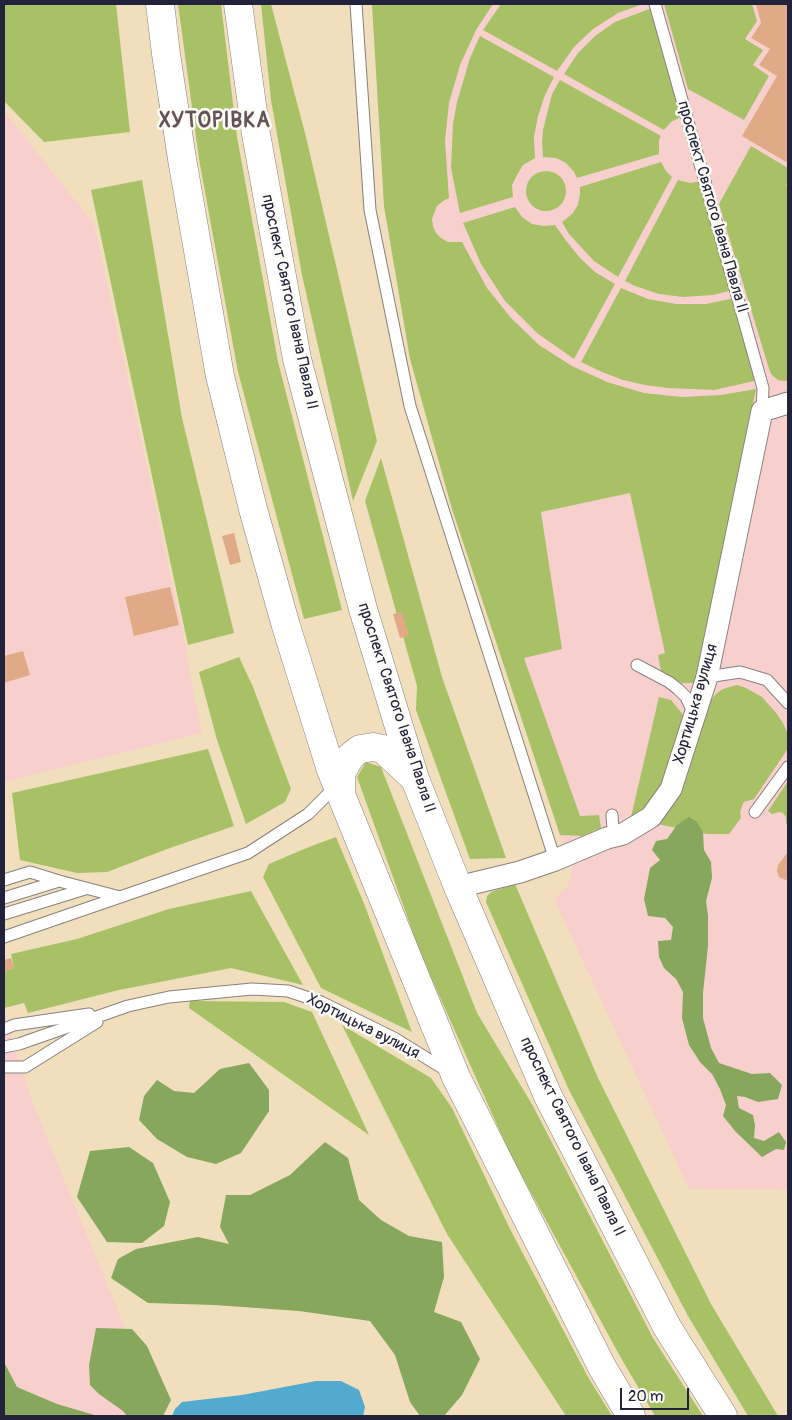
<!DOCTYPE html>
<meta charset="utf-8">
<style>
body{margin:0}
#map{position:relative;width:792px;height:1420px;overflow:hidden;background:#f0debd;font-family:Pangolin,sans-serif}
canvas{display:block}
.frame{position:absolute;inset:0;border:5px solid #22223b;pointer-events:none}
.scale{position:absolute;left:620px;top:1388px;width:69px;height:22px;box-sizing:border-box;border:2px solid #22223b;border-top:0;padding-left:6px;font-size:15px;line-height:18px;white-space:nowrap;color:#22223b;-webkit-text-stroke:4px #fdfcf7;paint-order:stroke}
</style>
<div id="map">
<canvas width="792" height="1420"></canvas>
<div class="frame"></div>
<div class="scale">20 m</div>
</div>
<script>
const ctx = document.querySelector('canvas').getContext('2d');
ctx.lineJoin = 'round';
function fillPath(path, color) {
  ctx.fillStyle = color;
  ctx.fill(path, 'evenodd');
}
function toPath(rows) {
  const path = new Path2D();
  for (const r of rows) {
    if (r.length === 3) {
      path.moveTo(r[0] + r[2], r[1]);
      path.arc(r[0], r[1], r[2], 0, 2 * Math.PI);
      continue;
    }
    path.moveTo(r[0], r[1]);
    for (let i = 2; i < r.length; i += 2) path.lineTo(r[i], r[i + 1]);
  }
  return path;
}
function trace(path, color, width, dash) {
  ctx.strokeStyle = color;
  ctx.lineWidth = width;
  ctx.lineCap = dash ? 'butt' : 'round';
  ctx.setLineDash(dash || []);
  ctx.stroke(path);
}
function label(font, color, halo, rows, align = 'center') {
  ctx.font = font + ' Pangolin,sans-serif';
  ctx.lineWidth = 5;
  ctx.setLineDash([]);
  ctx.textBaseline = 'middle';
  ctx.strokeStyle = halo;
  ctx.fillStyle = color;
  for (const [text, x, y, turn = 0] of rows) {
    ctx.save();
    ctx.translate(x, y);
    ctx.rotate((+turn || 0) * Math.PI / 180);
    ctx.textAlign = isNaN(turn) ? turn : align;
    if (halo) ctx.strokeText(text, 0, 0);
    ctx.fillText(text, 0, 0);
    ctx.restore();
  }
}
const built = toPath([
 [372,4,788,4,788,1190,689,1189,554,899,567,887,572,873,571,859,560,835,452,509,410,359,384,206],
 [4,111,94,224,187,652,190,676,202,733,4,782],
 [4,1012,30,1096,161,1416,4,1416]
]);
const green = toPath([
 [4,4,116,4,130,132,44,142,4,101],
 [178,4,221,4,237,137,278,362,342,610,304,619,238,372,199,159],
 [261,4,271,4,306,137,377,441,353,501,302,275,271,100],
 [372,4,493,4,476,30,460,65,449,103,445,141,449,198,443,201,437,206,432,219,433,226,436,233,441,238,448,242,462,242,487,288,511,318,539,345,572,366,607,382,644,393,682,397,721,395,756,389,698,683,682,683,661,671,658,655,665,653,630,493,541,512,562,649,524,658,580,816,599,815,601,828,582,836,560,835,452,509,410,359,384,206],
 [501,4,643,4,618,13,593,29,574,47,557,71,483,30],
 [664,4,752,4,757,21,745,39,763,50,753,65,769,76,744,120,688,89],
 [652,8,683,116,671,122,664,130,564,74,578,53,595,36,615,22],
 [480,36,554,77,545,95,538,116,534,137,535,158,523,165,517,175,512,185,513,197,460,213,451,168,453,124,457,102,470,58],
 [560,80,661,136,659,140,659,154,577,178,574,172,566,163,556,158,543,157,542,142,543,130,552,94],
 [751,146,788,168,788,182,786,185,788,187,788,381,784,381,778,380,773,376,770,372,719,204],
 [661,162,666,171,672,177,618,277,594,261,569,234,562,222,572,214,578,205,580,194,580,187],
 [546,191,20],
 [142,180,182,418,234,633,188,645,91,190],
 [678,180,690,183,702,181,733,290,713,295,683,297,659,294,635,286,625,281],
 [515,207,522,217,532,224,544,226,555,225,567,242,580,258,595,272,615,284,574,359,537,333,505,301,481,264,463,223],
 [621,288,648,299,676,304,706,304,735,298,759,380,714,390,668,388,645,385,623,380,602,372,581,362],
 [381,458,442,677,506,858,470,859,416,710,417,686,365,501],
 [239,657,253,687,291,789,285,802,246,824,217,740,199,672],
 [737,685,746,688,762,697,777,714,783,723,787,732,787,750,754,799,744,802,742,806,740,812,741,818,729,834,707,834,657,824,675,803,711,700,717,693,723,689],
 [659,697,671,700,684,716,657,798,630,821],
 [208,749,234,826,170,848,107,872,77,873,20,860,12,793],
 [366,762,381,767,477,1013,533,1106,653,1338,703,1416,655,1416,621,1358,511,1156,421,955,357,777],
 [788,781,788,826,786,823,786,817,783,813,779,812,772,814,768,811],
 [336,837,365,906,412,1032,321,988,263,877,269,864,309,847],
 [515,884,598,1078,711,1304,778,1416,748,1416,688,1316,569,1090,486,902,487,896,491,892],
 [251,891,303,985,231,968,119,990,28,1013,24,1003,4,1008,4,971,14,968,11,954,77,939,169,909],
 [190,1001,284,1002,312,1012,369,1135,189,1008],
 [342,1025,431,1078,452,1108,510,1229,588,1377,612,1416,566,1416,447,1234]
]);
const forest = toPath([
 [689,817,697,822,703,832,704,850,711,862,712,878,706,901,708,916,708,946,703,993,703,1018,711,1048,719,1063,752,1074,770,1073,782,1085,778,1099,758,1102,745,1097,737,1096,739,1108,753,1115,755,1125,754,1138,764,1141,779,1132,786,1142,784,1150,776,1149,762,1157,735,1131,723,1116,726,1105,720,1089,712,1074,700,1062,689,1045,682,1018,683,992,676,979,664,968,659,957,658,941,671,940,673,927,665,918,648,916,644,899,650,868,660,860,652,850,656,841,667,839,677,825],
 [249,1063,269,1090,269,1111,241,1153,216,1164,187,1157,157,1139,139,1120,144,1096,157,1080,174,1091,194,1093,220,1069],
 [325,1142,348,1158,359,1200,381,1220,409,1236,442,1242,444,1277,434,1312,461,1322,480,1359,462,1395,444,1416,420,1416,410,1402,395,1355,370,1321,299,1311,215,1305,148,1303,111,1278,118,1259,136,1249,198,1237,229,1244,220,1227,226,1195,250,1195,290,1175],
 [129,1147,153,1163,170,1202,164,1226,142,1243,107,1242,77,1197,90,1151],
 [96,1328,132,1329,147,1346,171,1400,163,1416,127,1416,123,1411,99,1394,90,1385,89,1365],
 [4,1364,5,1364,17,1387,57,1404,98,1416,4,1416]
]);
const water = toPath([
 [316,1381,341,1381,359,1390,365,1407,363,1416,172,1416,175,1409,182,1402,242,1395]
]);
const building = toPath([
 [756,4,788,4,788,163,742,136,777,76,759,65,770,49,751,38,761,23],
 [234,533,241,562,230,565,222,536],
 [170,587,179,625,134,636,125,597],
 [402,612,409,636,400,638,393,614],
 [23,651,30,675,4,683,4,656],
 [788,852,788,881,779,877,777,871,778,865],
 [11,958,14,968,4,971,4,960]
]);
const lane = toPath([
 [356,4,370,210,410,406,555,860],
 [655,4,763,388,762,411],
 [637,665,669,682,678,689,686,697,694,714],
 [707,677,740,672,767,680,788,703],
 [755,812,788,767],
 [607,838,613,829,612,815],
 [4,880,30,872,59,881],
 [4,898,59,881,120,897],
 [4,914,85,889],
 [4,937,248,853,308,814,337,785],
 [4,1029,14,1025,89,1014],
 [4,1047,19,1044,128,1006,169,997,252,989,288,991,321,1002,394,1038,449,1072],
 [4,1067,25,1067,97,1022]
]);
const street = toPath([
 [458,887,520,872,555,860,607,838,623,834,651,817,671,789,707,677,762,411,788,403]
]);
const secondary = toPath([
 [160,4,166,54,182,159,220,376,253,509,286,626,331,770,456,1077,602,1367,631,1416],
 [238,4,256,134,297,359,363,609,415,779,458,887,548,1096,667,1327,723,1416],
 [341,793,341,773,351,756,360,749,373,747,383,749,414,778]
]);
const streetNames = [
 ["проспект Святого Івана Павла II",712,207,74],
 ["проспект Святого Івана Павла II",289,302,78],
 ["Хортицька вулиця",696,704,-74],
 ["проспект Святого Івана Павла II",396,708,72],
 ["Хортицька вулиця",363,1027,27],
 ["проспект Святого Івана Павла II",572,1137,64]
];
const districtNames = [
 ["ХУТОРІВКА",215,122]
];
fillPath(built, '#f7d0ce');
fillPath(green, '#a8c167');
fillPath(forest, '#86a75c');
fillPath(water, '#52abcf');
fillPath(building, '#e0aa87');
trace(lane, '#89807c', 13);
trace(street, '#89807c', 23);
trace(secondary, '#89807c', 29);
trace(lane, '#fff', 11);
trace(street, '#fff', 21);
trace(secondary, '#fff', 28);
label('16px', '#22223b', '#fdfcf7', streetNames);
ctx.letterSpacing = '1px';
label('bold 21px', '#645256', '#fdfcf7', districtNames);
ctx.letterSpacing = '0px';
</script>
